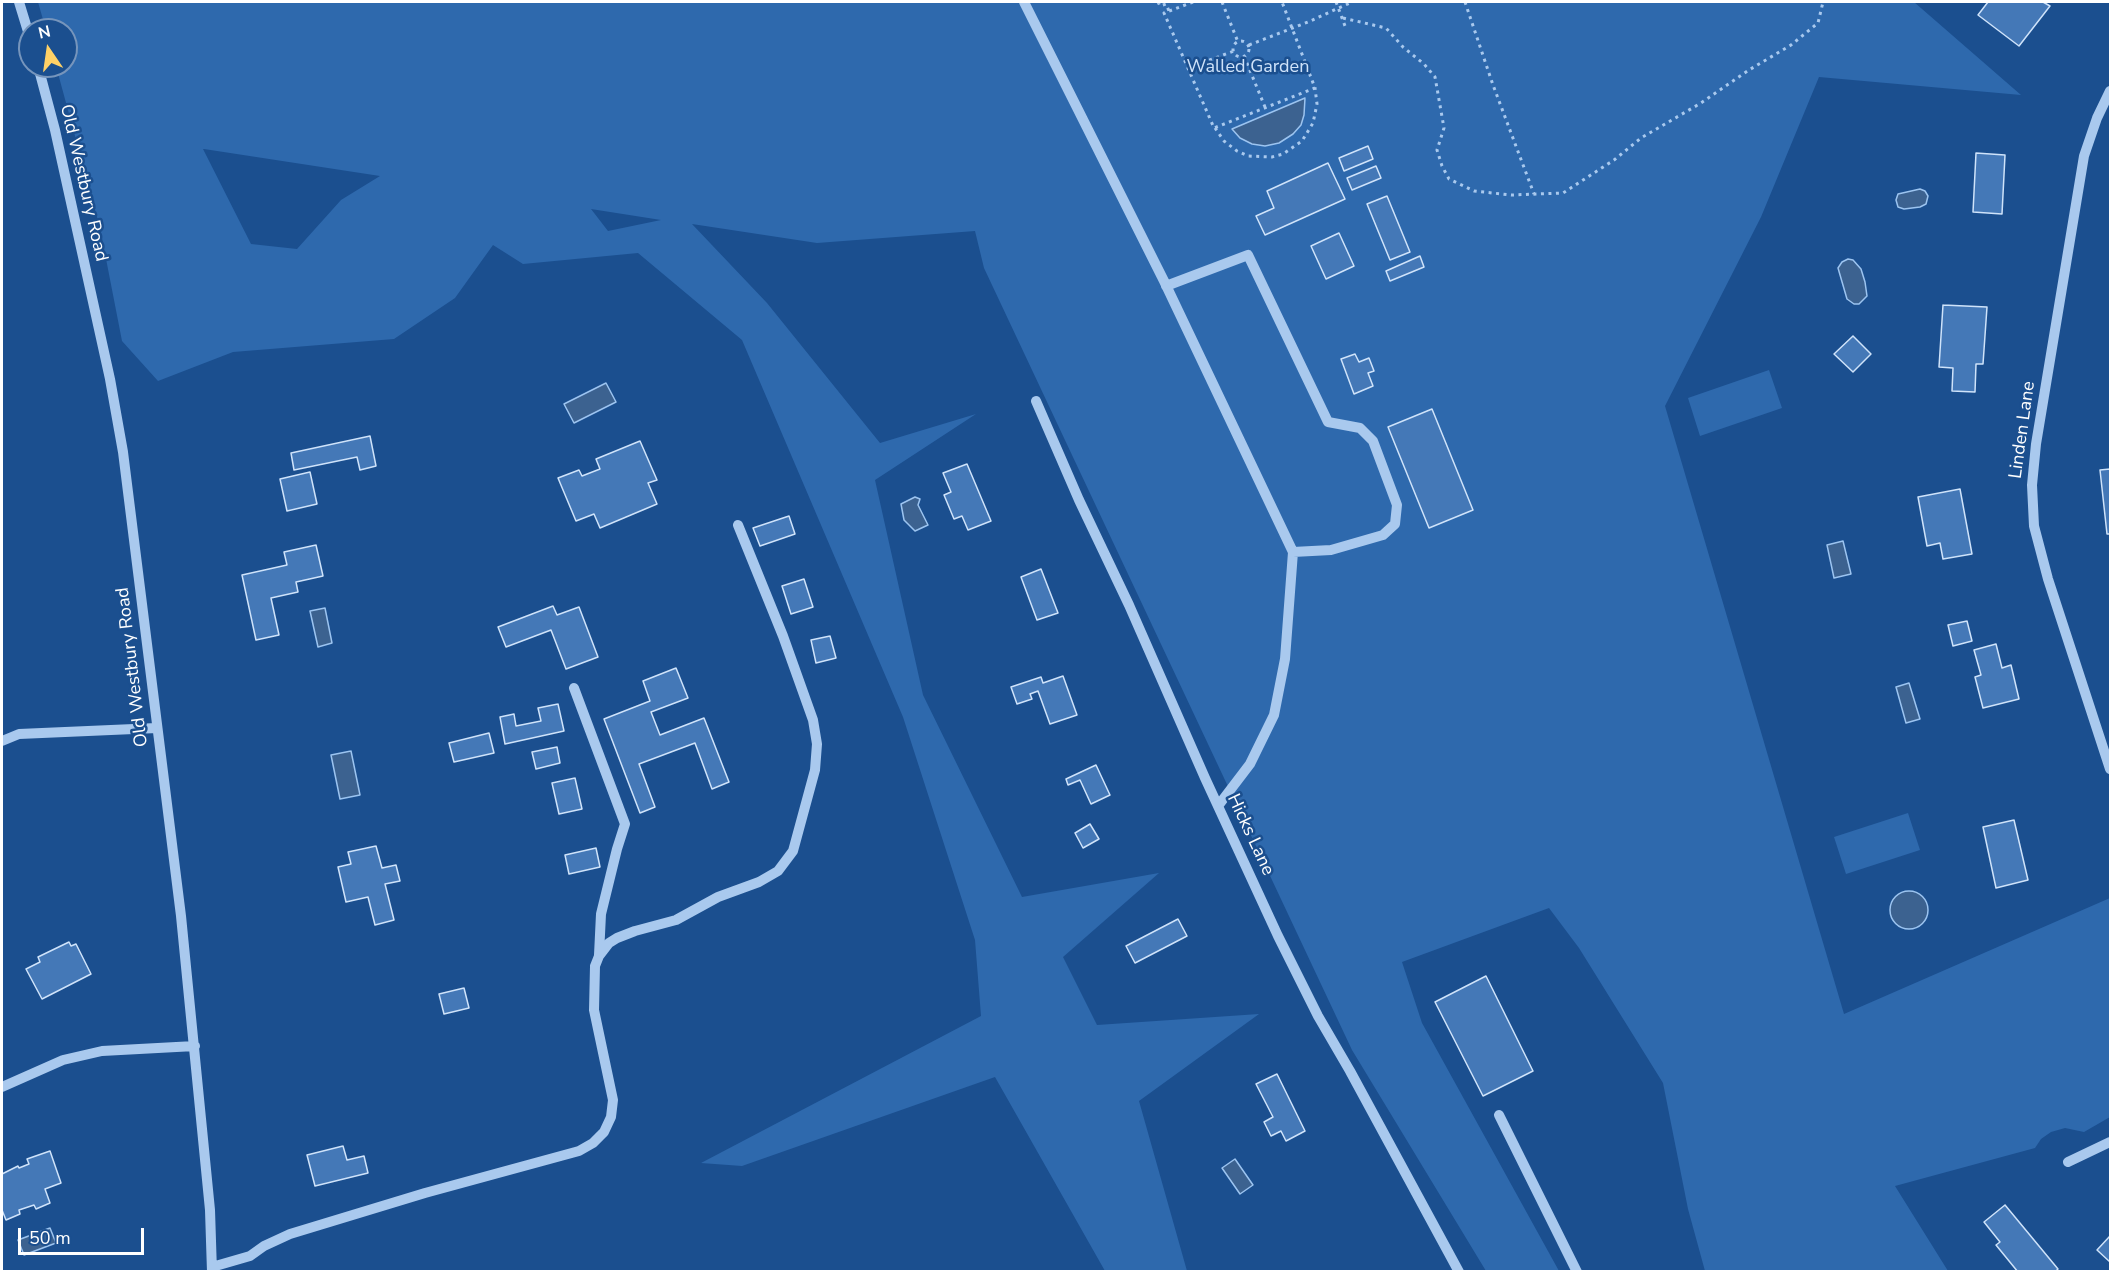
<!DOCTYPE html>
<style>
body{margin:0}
#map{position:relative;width:2112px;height:1273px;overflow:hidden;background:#1b4f8f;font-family:"Nunito Sans",sans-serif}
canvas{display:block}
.frame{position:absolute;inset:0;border:3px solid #fff;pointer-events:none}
.north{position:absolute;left:18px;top:18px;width:60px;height:60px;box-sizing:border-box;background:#1b4f8f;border:2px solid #7695bc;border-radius:50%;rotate:347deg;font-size:16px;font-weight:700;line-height:24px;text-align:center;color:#fff}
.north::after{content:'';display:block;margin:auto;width:21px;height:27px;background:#ffd166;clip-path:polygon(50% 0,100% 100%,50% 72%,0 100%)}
.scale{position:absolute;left:18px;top:1228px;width:126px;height:27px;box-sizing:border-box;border:3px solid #fff;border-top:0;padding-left:8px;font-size:18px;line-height:21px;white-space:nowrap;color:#fff;-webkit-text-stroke:4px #1b4f8f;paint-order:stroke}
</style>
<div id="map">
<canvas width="2112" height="1273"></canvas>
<div class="frame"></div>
<div class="north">N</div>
<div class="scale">50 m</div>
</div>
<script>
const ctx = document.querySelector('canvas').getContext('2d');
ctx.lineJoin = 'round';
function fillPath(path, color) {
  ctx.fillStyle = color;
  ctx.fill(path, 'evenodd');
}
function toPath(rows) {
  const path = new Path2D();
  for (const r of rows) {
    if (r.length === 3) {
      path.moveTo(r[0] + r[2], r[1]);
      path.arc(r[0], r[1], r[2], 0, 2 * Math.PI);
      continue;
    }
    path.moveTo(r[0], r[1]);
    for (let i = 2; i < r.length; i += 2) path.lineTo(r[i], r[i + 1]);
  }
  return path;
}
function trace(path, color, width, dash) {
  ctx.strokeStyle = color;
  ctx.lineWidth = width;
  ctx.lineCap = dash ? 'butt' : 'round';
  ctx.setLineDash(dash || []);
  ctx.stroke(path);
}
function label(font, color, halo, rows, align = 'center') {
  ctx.font = font + ' "Nunito Sans",sans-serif';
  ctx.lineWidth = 5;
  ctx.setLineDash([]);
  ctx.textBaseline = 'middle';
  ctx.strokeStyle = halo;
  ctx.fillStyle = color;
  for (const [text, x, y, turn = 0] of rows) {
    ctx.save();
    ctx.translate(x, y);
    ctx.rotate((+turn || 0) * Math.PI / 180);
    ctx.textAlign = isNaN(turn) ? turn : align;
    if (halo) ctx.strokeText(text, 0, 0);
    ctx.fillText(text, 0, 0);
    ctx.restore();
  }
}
const green = toPath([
 [38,2,1914,2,2021,95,1819,77,1761,217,1665,406,1844,1014,2110,898,2110,1117,2084,1132,2065,1128,2051,1132,2041,1139,2035,1148,1895,1186,1948,1271,1705,1271,1688,1209,1663,1083,1579,948,1549,908,1402,962,1422,1023,1559,1271,1486,1271,1352,1050,984,268,975,231,817,243,692,224,767,303,880,443,976,414,875,480,923,695,1022,897,1159,873,1063,957,1097,1025,1259,1014,1139,1101,1187,1271,1105,1271,995,1077,742,1166,701,1163,981,1016,975,940,903,717,742,340,638,253,523,264,493,245,455,298,394,339,233,352,158,381,122,341,100,228,56,66,66,66,66,30,46,30],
 [203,149,204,149,380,176,341,200,297,249,251,244],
 [591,209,661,220,608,231],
 [1769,370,1782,408,1700,436,1688,398],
 [1908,813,1920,850,1846,874,1834,837]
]);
const water = toPath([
 [1305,98,1304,115,1301,125,1293,134,1279,143,1265,146,1252,144,1240,138,1232,129,1305,98],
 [1920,189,1925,191,1928,196,1926,204,1920,207,1904,209,1898,207,1896,200,1898,194,1920,189],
 [1848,259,1853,260,1861,269,1865,282,1867,296,1859,304,1854,304,1847,299,1838,268,1842,262,1848,259],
 [606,383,616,402,574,423,564,404,606,383],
 [915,497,920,499,918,505,928,525,915,531,904,520,901,504,915,497],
 [1843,541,1851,574,1834,578,1827,545,1843,541],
 [325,608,332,643,318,647,310,611,325,608],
 [1909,683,1920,719,1906,723,1896,687,1909,683],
 [351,751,360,795,340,799,331,755,351,751],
 [1909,910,19],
 [1235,1159,1253,1185,1240,1194,1222,1168,1235,1159],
 [50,1228,56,1243,24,1255,18,1240,50,1228]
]);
const building = toPath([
 [1988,2,2043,2,2050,6,2019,46,1978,15,1988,2],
 [1368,146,1373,159,1344,171,1339,158,1368,146],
 [1976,153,2005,155,2002,214,1973,212,1976,153],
 [1328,163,1345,199,1265,235,1256,216,1274,208,1267,191,1328,163],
 [1376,166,1381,178,1352,190,1347,178,1376,166],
 [1387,196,1410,252,1390,260,1367,204,1387,196],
 [1339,233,1354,266,1326,279,1311,246,1339,233],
 [1420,256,1424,267,1390,281,1386,271,1420,256],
 [1943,305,1987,307,1983,364,1976,364,1975,392,1952,391,1953,368,1939,367,1943,305],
 [1853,336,1871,354,1853,372,1834,354,1853,336],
 [1355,354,1359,362,1369,358,1374,371,1368,373,1373,386,1354,394,1341,359,1355,354],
 [1432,409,1473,510,1429,528,1388,427,1432,409],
 [370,436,376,466,360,470,357,457,294,470,291,453,370,436],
 [640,441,657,480,648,483,657,504,600,528,594,514,576,521,558,478,579,470,582,476,600,469,596,459,640,441],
 [967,464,991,521,968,530,962,516,954,519,944,495,951,492,943,473,967,464],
 [2110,469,2110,534,2107,534,2100,470,2110,469],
 [310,472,317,504,287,511,280,479,310,472],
 [1960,489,1972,554,1943,559,1940,543,1927,546,1918,497,1960,489],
 [789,516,795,534,760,546,753,528,789,516],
 [316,545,323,576,296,582,298,592,271,598,279,635,256,640,242,575,287,565,284,552,316,545],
 [1041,569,1058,613,1037,620,1021,577,1041,569],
 [804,579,813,607,791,614,782,586,804,579],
 [553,606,557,615,579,607,598,657,566,669,551,630,506,647,498,627,553,606],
 [1967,621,1972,641,1953,646,1948,625,1967,621],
 [830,636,836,658,816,663,811,640,830,636],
 [1996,644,2002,668,2011,665,2019,699,1983,708,1975,677,1981,675,1974,650,1996,644],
 [676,668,688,698,651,712,660,735,704,718,729,782,712,789,695,743,639,764,655,807,640,813,604,719,650,701,643,681,676,668],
 [1063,676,1077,715,1050,724,1038,691,1030,694,1032,699,1017,704,1011,687,1041,677,1043,683,1063,676],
 [558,704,564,731,505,744,500,717,514,714,516,726,541,721,538,708,558,704],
 [489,733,494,753,454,762,449,743,489,733],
 [557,747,560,763,536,769,532,752,557,747],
 [1096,765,1110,795,1091,804,1080,780,1068,785,1066,779,1096,765],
 [575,778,582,809,559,814,552,783,575,778],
 [2014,820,2028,880,1996,888,1983,827,2014,820],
 [1090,824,1099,839,1083,848,1075,833,1090,824],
 [376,846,382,868,396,865,400,881,385,884,394,920,375,925,368,897,346,902,338,867,351,864,348,852,376,846],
 [596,848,600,867,569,874,565,855,596,848],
 [1178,919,1187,936,1135,963,1126,946,1178,919],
 [69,942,71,946,76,944,91,974,42,999,26,969,40,962,38,957,69,942],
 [1486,976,1533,1071,1483,1096,1435,1002,1486,976],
 [464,988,469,1008,444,1014,439,994,464,988],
 [1277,1074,1305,1131,1286,1141,1281,1131,1271,1136,1264,1122,1273,1117,1256,1084,1277,1074],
 [343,1146,347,1160,364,1156,368,1173,315,1186,307,1155,343,1146],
 [50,1151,61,1183,45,1189,50,1203,36,1209,34,1205,19,1210,20,1214,6,1220,2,1210,2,1174,18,1166,19,1168,29,1164,27,1159,50,1151],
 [2005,1205,2058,1269,2055,1272,2018,1272,1996,1245,2000,1242,1984,1222,2005,1205],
 [2110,1236,2110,1262,2097,1250,2110,1236]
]);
const path = toPath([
 [1158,2,1160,6,1166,4,1169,11],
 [1193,2,1164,13,1214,128,1315,88,1282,2],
 [1222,2,1238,42],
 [1336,2,1345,26],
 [1465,2,1493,85,1534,194],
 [1343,18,1386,28,1403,47,1424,64,1435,77,1444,128,1437,150,1442,166,1449,179,1474,191,1511,195,1563,193,1614,160,1641,138,1701,103,1749,70,1791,45,1818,23,1823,2],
 [1241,49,8],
 [1249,45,1308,22,1352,2],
 [1244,56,1265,107],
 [1188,68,1234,51],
 [1215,128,1224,141,1237,151,1248,156,1272,157,1283,154,1302,141,1313,123,1317,104,1315,88]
]);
const minor = toPath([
 [19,2,30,38],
 [1024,2,1164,281,1293,552,1285,659,1274,715,1250,764,1218,806],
 [38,66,55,130,110,379,123,452,181,916,210,1210,212,1272],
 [2110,91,2097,118,2084,156,2036,444,2032,485,2034,526,2048,579,2110,769],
 [1166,286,1248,255,1328,422,1360,428,1373,441,1397,505,1395,524,1383,535,1331,550,1293,552],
 [1036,401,1079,500,1129,605,1205,778,1278,936,1318,1016,1350,1071,1459,1272],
 [574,688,625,824,617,849,601,914,599,955],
 [2,741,19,734,157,728],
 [2,1087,63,1060,102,1051,195,1046],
 [1499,1115,1577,1272],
 [2068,1162,2110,1142],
 [212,1267,250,1256,264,1246,290,1234,425,1193,579,1151,593,1143,604,1132,611,1117,613,1100,594,1010,595,966,599,956,609,943,617,938,635,931,676,920,718,897,759,882,778,871,793,851,815,770,817,744,813,720,783,636,738,525]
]);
const parkNames = [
 ["Walled Garden",1248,68]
];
const streetNames = [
 ["Old Westbury Road",83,183,77],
 ["Linden Lane",2023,430,-82],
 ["Old Westbury Road",133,667,-97],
 ["Hicks Lane",1250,835,65]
];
fillPath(green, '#2e69ad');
fillPath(water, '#3c6290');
trace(water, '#9cc4f0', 1.5);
fillPath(building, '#4478b7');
trace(building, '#cfe3fa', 1.5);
trace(path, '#a9c9ee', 3, [3, 4.5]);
trace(minor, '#a9c9ee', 10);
label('18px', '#cfe3fa', '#1b4f8f', parkNames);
label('18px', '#fff', '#1b4f8f', streetNames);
</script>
